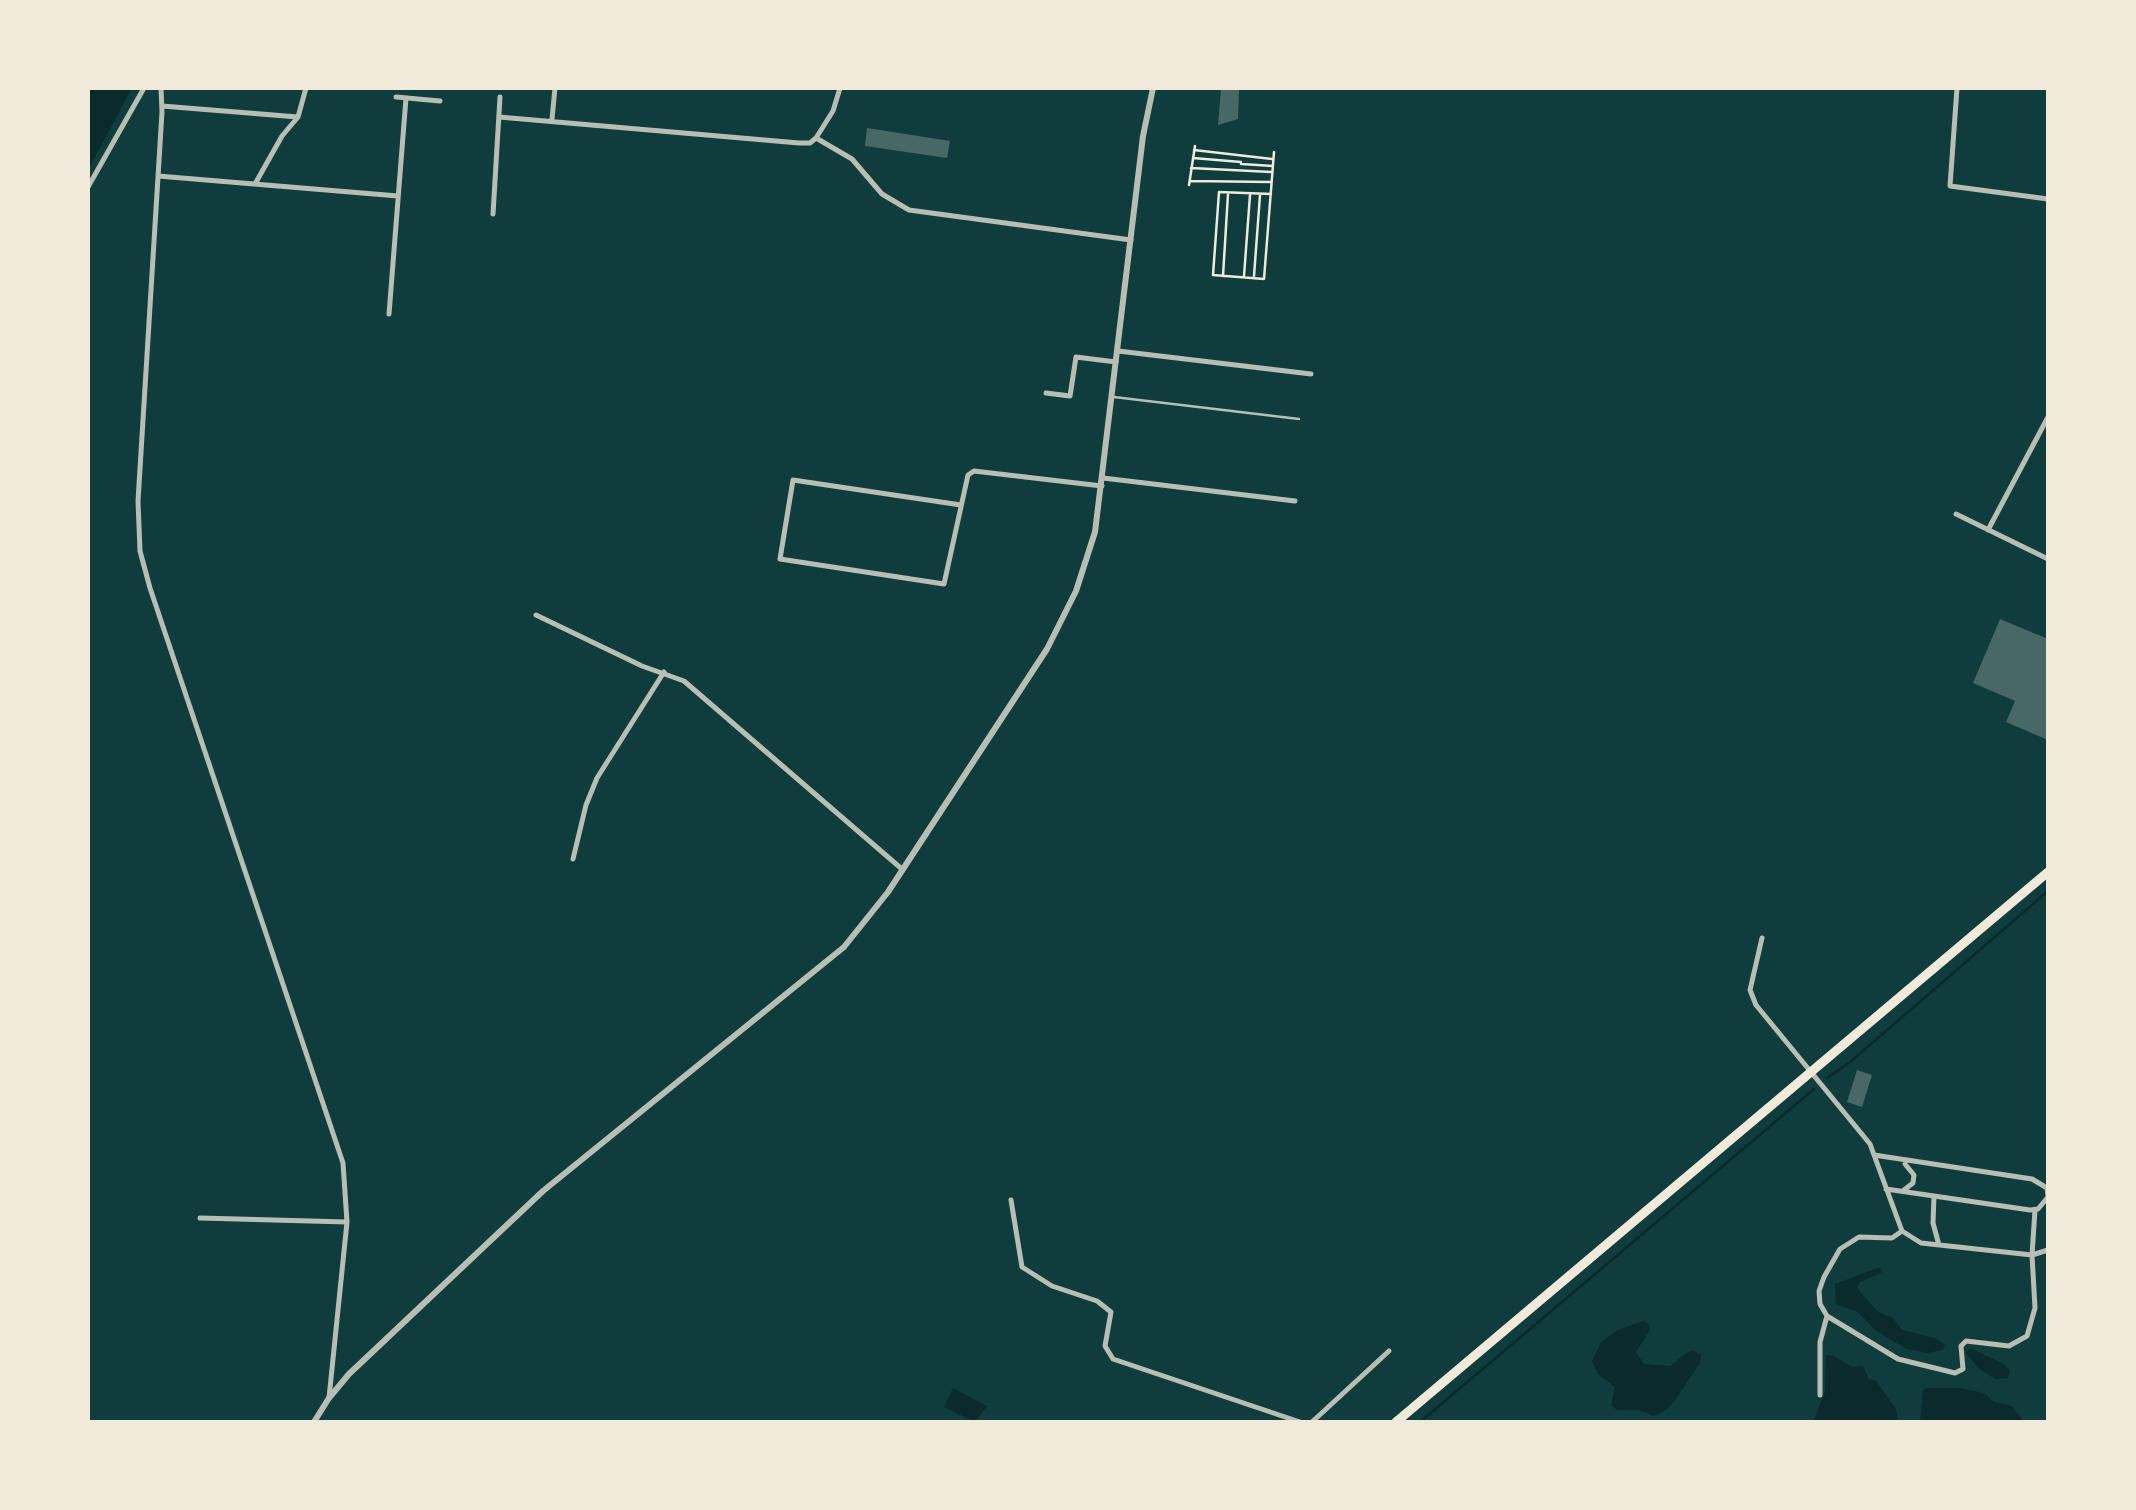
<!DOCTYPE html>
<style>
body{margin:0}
#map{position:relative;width:2136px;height:1510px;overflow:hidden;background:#0f3d3e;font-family:"Archivo Narrow",sans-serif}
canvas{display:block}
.frame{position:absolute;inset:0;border:90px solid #f1e9da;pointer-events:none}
</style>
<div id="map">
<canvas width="2136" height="1510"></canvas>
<div class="frame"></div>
</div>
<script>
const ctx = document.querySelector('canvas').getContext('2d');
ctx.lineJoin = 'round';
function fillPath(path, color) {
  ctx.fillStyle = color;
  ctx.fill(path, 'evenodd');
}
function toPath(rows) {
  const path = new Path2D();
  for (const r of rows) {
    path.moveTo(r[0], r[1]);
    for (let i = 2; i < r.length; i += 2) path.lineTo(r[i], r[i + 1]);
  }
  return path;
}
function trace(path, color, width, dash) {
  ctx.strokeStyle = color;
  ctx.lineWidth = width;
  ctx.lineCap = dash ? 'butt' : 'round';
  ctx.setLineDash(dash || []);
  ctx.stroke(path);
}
const water = toPath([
 [91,88,132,88,88,170,88,93],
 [1880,1267,1881,1273,1860,1282,1857,1287,1862,1294,1878,1312,1893,1318,1902,1330,1935,1338,1945,1345,1943,1350,1927,1353,1907,1349,1876,1331,1858,1312,1836,1304,1835,1284],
 [1643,1321,1648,1323,1650,1330,1636,1352,1644,1364,1670,1366,1688,1352,1693,1350,1701,1355,1700,1363,1673,1403,1666,1410,1653,1416,1639,1410,1617,1410,1611,1405,1615,1387,1598,1374,1592,1361,1601,1342,1618,1330],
 [1970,1348,2004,1364,2010,1371,2008,1378,1995,1379,1978,1368,1966,1353],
 [1826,1355,1834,1356,1852,1367,1863,1366,1869,1379,1876,1381,1896,1409,1898,1422,1813,1422,1825,1392],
 [953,1388,987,1406,975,1422,944,1407],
 [1926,1388,1960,1388,1984,1393,1994,1402,2012,1406,2024,1422,1920,1422,1923,1390]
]);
const stream = toPath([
 [1827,1078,1849,1063,2048,891],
 [1420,1422,1814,1089]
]);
const building = toPath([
 [1233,88,1239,90,1238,119,1218,125,1221,90],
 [867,128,950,141,947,158,865,146],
 [2000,619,2048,639,2048,740,2006,722,2015,701,1973,683],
 [1857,1070,1872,1075,1862,1107,1847,1102]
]);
const path = toPath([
 [1194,150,1272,159],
 [1193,158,1241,162],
 [1241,164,1273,166],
 [1191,168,1271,172],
 [1190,181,1271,182],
 [1189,185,1195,146],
 [1271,194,1219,192,1213,275,1264,279,1274,152],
 [1223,276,1228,194],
 [1244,276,1250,195],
 [1254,276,1260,195]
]);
const service = toPath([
 [1114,397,1299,419]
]);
const minor = toPath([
 [161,88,162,112,138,501,140,551,150,588,343,1163,347,1222,329,1398],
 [1957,88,1950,186,2048,199],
 [396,97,440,101],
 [162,106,298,117],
 [499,117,799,143,810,143,816,138],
 [552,119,555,88],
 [816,138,852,159,882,194,909,210,1131,240],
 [816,138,833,111,840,88],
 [158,176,398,196],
 [255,184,282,136,298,117,306,88],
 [88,187,144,88],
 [493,214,500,97],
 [389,314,406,98],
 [1118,351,1311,374],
 [1046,393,1070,396,1076,357,1116,362],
 [1103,478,1295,501],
 [961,505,793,480,780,559,944,584,968,475,974,471,1102,486],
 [1956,514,2048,559],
 [1988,530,2048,417],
 [536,615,642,666,684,681,903,870],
 [573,859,586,805,597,778,664,672],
 [1762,938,1750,990,1756,1005,1870,1144,1902,1231,1921,1243,2032,1255,2048,1250],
 [1874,1155,2032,1179,2047,1188,2048,1197,2038,1209,2030,1210,1886,1189],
 [1904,1190,1913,1183,1914,1175,1905,1164],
 [1934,1196,1933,1223,1939,1245],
 [1011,1200,1022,1267,1052,1286,1097,1301,1111,1312,1105,1346,1113,1359,1300,1422],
 [200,1218,347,1222],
 [1902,1231,1892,1238,1859,1237,1840,1249,1824,1277,1819,1291,1820,1304,1827,1316,1898,1359,1955,1373,1963,1369,1961,1346,1966,1341,2009,1346,2027,1336,2035,1308,2032,1255,2035,1210],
 [1820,1395,1820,1342,1827,1316],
 [1312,1422,1389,1351]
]);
const tertiary = toPath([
 [314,1422,329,1398,349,1374,543,1191,844,947,888,892,1047,649,1076,591,1095,532,1143,136,1153,88]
]);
const primary = toPath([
 [1396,1422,2048,872]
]);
fillPath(water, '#0a2a2b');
trace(stream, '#0a2a2b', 2.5);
fillPath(building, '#486865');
trace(path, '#f1e9da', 2.5);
trace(service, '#b8beb3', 2.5);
trace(minor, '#b8beb3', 5);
trace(tertiary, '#b8beb3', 6);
trace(primary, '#f1e9da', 9);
</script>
